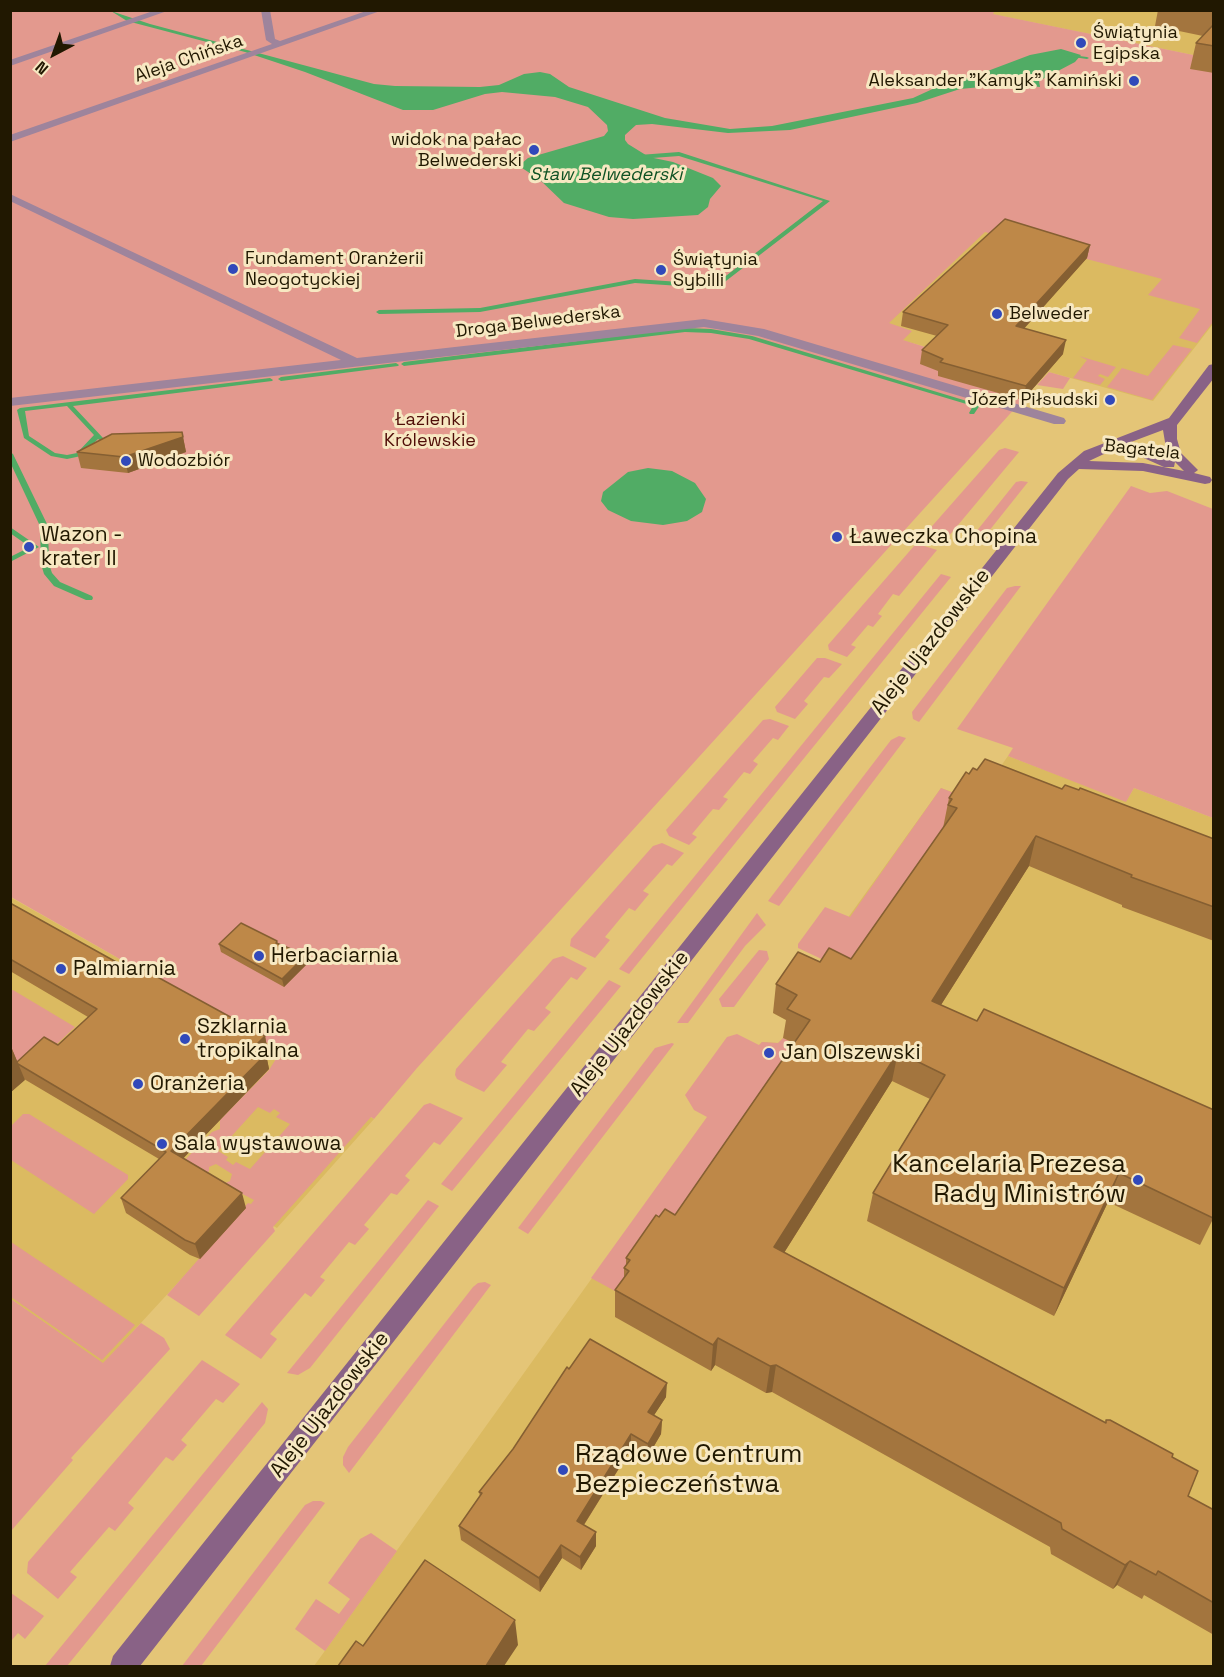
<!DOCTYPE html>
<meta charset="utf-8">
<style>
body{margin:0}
#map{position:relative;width:1224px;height:1677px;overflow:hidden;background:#e4c577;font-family:"Space Grotesk",sans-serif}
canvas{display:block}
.frame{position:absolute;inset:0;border:12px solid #211801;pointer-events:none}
.north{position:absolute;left:24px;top:24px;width:60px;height:60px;-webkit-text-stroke:4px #f7e8c2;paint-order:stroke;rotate:221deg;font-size:16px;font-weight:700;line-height:24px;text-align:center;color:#211801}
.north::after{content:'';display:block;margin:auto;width:21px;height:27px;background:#211801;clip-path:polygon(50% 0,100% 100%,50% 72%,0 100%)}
</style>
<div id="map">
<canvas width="1224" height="1677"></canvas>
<div class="frame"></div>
<div class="north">N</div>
</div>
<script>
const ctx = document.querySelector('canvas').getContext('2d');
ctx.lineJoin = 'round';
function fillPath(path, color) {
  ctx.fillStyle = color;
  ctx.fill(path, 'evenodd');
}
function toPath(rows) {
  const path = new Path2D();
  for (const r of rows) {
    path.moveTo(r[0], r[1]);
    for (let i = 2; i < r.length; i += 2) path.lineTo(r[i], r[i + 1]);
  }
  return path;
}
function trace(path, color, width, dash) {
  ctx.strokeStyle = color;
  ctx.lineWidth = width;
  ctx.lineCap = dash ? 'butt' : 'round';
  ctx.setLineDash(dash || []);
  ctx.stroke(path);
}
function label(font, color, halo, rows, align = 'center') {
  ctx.font = font + ' "Space Grotesk",sans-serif';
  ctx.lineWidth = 6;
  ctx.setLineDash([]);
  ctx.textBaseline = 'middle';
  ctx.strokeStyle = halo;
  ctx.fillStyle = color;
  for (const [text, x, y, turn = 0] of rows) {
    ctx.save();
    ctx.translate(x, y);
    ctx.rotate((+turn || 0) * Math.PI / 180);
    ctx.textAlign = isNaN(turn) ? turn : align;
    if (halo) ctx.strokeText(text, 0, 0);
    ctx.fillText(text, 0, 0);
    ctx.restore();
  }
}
const built = toPath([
 [995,10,1213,11,1213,59,992,14],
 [1213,135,1213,324,1153,401,1049,372,1030,391,934,349,894,338,847,318,934,235],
 [1008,756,1126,801,1134,788,1213,818,1213,1666,314,1666,759,1045,762,1042,778,1043,783,1038,793,1024,773,1013,795,982,828,962,819,958,941,788,971,799,984,790],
 [10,897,282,1051,274,1060,374,1119,277,1228,245,1210,103,1364,11,1299]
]);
const green = toPath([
 [995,10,993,14,1213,59,1213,322,1197,343,1179,338,1200,309,1148,295,1162,279,985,232,889,323,912,331,903,340,935,350,1028,394,417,1068,374,1119,371,1117,273,1227,275,1231,199,1316,167,1295,248,1203,251,1204,254,1200,223,1184,230,1181,232,1174,216,1164,209,1167,209,1171,203,1178,181,1164,212,1132,220,1129,220,1120,269,1070,281,1051,11,897,10,11],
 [258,1107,270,1113,274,1109,280,1113,276,1117,290,1124,250,1169,236,1162,233,1165,226,1160,228,1157,218,1151],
 [1173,345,1192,349,1152,400,1107,387,1122,368,1148,376],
 [1079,356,1116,367,1108,377,1100,374,1098,376,1105,379,1100,385,1073,378,1087,360],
 [1049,372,1070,378,1063,389,1037,385],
 [1005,448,1019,452,943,543,928,537,926,533,999,450],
 [1021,481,1028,482,981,541,971,538,1016,482],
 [1131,486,1150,493,1167,491,1213,509,1213,818,1134,788,1126,802,1008,756,1013,748,957,729],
 [921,545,937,550,899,596,893,594,878,614,882,616,873,627,868,625,851,645,856,647,847,657,829,650,828,645,914,546],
 [941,574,951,577,629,974,619,969],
 [1015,586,1021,586,919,722,913,719,912,712,1007,588],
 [817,658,825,658,842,664,829,678,824,677,804,701,808,704,795,719,777,712,775,707],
 [770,719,789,726,778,740,773,738,753,761,758,764,750,774,744,772,723,797,728,799,719,810,713,809,692,834,697,837,689,845,669,836,666,830,763,720],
 [899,736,906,738,779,906,768,901,891,740],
 [941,788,967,798,943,828,847,988,828,962,798,948,798,944,825,907,850,917],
 [662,843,684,853,672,866,667,864,643,891,649,894,635,911,629,908,605,937,610,940,595,958,570,946,571,939,653,846],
 [757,913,766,925,745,946,688,1023,677,1023],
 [759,950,767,951,769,959,734,1007,722,1007,719,999],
 [563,956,587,968,577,980,571,977,545,1008,551,1012,534,1031,528,1029,501,1062,507,1065,484,1092,457,1079,455,1075,456,1069,553,959],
 [609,980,621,986,452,1191,441,1184],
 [13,990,75,1027,25,1074,11,1065,10,991],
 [737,1034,759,1045,762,1042,778,1043,783,1038,807,1049,624,1296,591,1278,707,1117,694,1110,685,1095,727,1037],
 [672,1043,674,1044,528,1234,518,1228,655,1048],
 [430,1103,463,1118,440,1145,434,1142,405,1176,410,1180,397,1195,391,1193,364,1225,369,1229,355,1245,349,1242,320,1277,325,1280,311,1297,305,1293,270,1334,277,1339,261,1359,225,1335,424,1105],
 [23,1114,29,1114,128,1175,128,1179,94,1214,11,1160,11,1126],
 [428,1200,439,1206,310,1368,298,1375,287,1373],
 [11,1242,135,1325,102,1360,11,1297],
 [485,1282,491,1285,349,1473,343,1465,343,1457,348,1447,473,1287,478,1283],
 [11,1299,103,1363,141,1323,164,1338,170,1349,71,1458,73,1460,11,1531],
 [202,1360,240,1384,223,1403,216,1399,181,1440,187,1445,173,1461,166,1457,128,1503,134,1508,115,1531,109,1527,70,1572,77,1577,58,1599,27,1573,28,1562],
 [262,1402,268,1409,265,1423,67,1666,45,1666],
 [313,1501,321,1501,325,1503,201,1666,182,1666,305,1505],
 [371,1533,397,1551,325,1651,295,1629,316,1599,339,1614,350,1599,328,1583,360,1539],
 [11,1593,44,1616,25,1639,18,1633,11,1641]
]);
const water = toPath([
 [111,11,150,24,374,84,395,86,480,87,499,85,524,74,540,72,550,74,569,87,665,118,730,129,772,126,913,98,937,87,985,72,1030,55,1061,49,1081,55,1075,62,1039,81,1040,87,1013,84,960,89,917,103,790,130,728,133,652,124,636,125,625,135,625,140,628,144,649,157,673,162,713,178,721,186,710,199,708,207,698,215,633,219,609,217,564,203,539,179,522,168,521,164,528,158,604,136,608,131,607,125,588,107,555,97,502,92,485,94,433,110,403,110,305,72,245,52,127,21],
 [648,468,672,471,695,483,706,499,702,512,687,521,663,525,631,521,608,510,601,501,603,492,628,472]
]);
const stream = toPath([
 [1064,54,1087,57,1089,58,1087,59,1066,56,1064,55,1064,54],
 [679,152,830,201,722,284,711,288,635,283,480,312,379,314,376,312,379,310,480,308,635,279,711,284,718,282,823,201,679,156,639,159,636,157,639,155,679,152],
 [685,328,711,329,752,336,980,405,974,414,970,414,969,413,973,406,749,339,711,333,685,332,404,366,401,364,404,362,685,328],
 [396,363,399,365,398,366,281,381,278,379,281,377,396,363],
 [270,378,273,380,272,381,73,406,104,439,101,441,98,439,81,456,67,459,51,456,24,438,17,410,20,408,270,378],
 [67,406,94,435,77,453,67,455,55,453,29,436,25,411,67,406],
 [10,452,13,454,48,526,49,564,52,573,60,582,92,596,93,598,92,600,86,600,54,586,44,574,41,564,40,526,10,462,10,452],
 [10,527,39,547,10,562,10,557,30,547,10,533,10,527]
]);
const street = toPath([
 [156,10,170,10,10,66,10,60,156,10],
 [261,10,270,10,275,39,280,41,369,10,383,10,10,142,10,135,272,44,266,40,261,10],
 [10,194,357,358,704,319,764,329,1064,418,1066,421,1064,424,1054,424,758,336,704,327,10,406,10,398,341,360,10,201,10,194]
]);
const secondary = toPath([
 [1214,364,1214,378,1177,425,1177,439,1181,453,1198,470,1194,473,1210,477,1212,480,1210,483,1205,484,1143,471,1079,469,1068,479,140,1666,110,1666,113,1656,1058,473,1084,451,1169,418,1209,365,1214,364],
 [1163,430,1167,454,1173,461,1131,442,1163,430],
 [1119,447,1164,467,1174,467,1175,462,1184,471,1143,463,1089,461,1119,447]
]);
const wall = toPath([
 [1158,10,1214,10,1214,73,1190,69,1196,43,1203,36,1155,26],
 [1090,245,1087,258,1024,328,1063,354,1023,400,938,376,938,371,920,364,922,350,937,336,901,326,903,312],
 [182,432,186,452,128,473,81,468,77,452],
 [969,774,1062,789,1214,839,1214,941,1122,907,1122,905,1029,866,941,1005,1214,1217,1200,1245,1108,1202,1054,1316,867,1221,873,1193,930,1099,892,1081,784,1253,1105,1423,1172,1457,1188,1496,1214,1510,1214,1635,1144,1595,1142,1599,1117,1585,1113,1589,1051,1554,1050,1547,772,1392,766,1393,715,1365,711,1371,615,1317,615,1290,624,1278,624,1268,626,1265,626,1258,659,1217,675,1215,794,1043,783,1038,786,1020,773,1013,776,984,820,962,851,959,943,828,949,798],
 [10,903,136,973,265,1036,268,1052,266,1054,269,1069,183,1158,246,1208,200,1259,190,1255,126,1213,121,1198,159,1159,24,1079,10,1093,10,1048,12,1049,17,1061,58,1045,88,1017,10,971],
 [277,941,278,943,306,955,307,964,284,987,221,952,219,944],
 [569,1369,666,1397,654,1415,662,1420,661,1434,647,1458,631,1449,584,1525,596,1546,581,1570,562,1558,540,1592,461,1540,459,1526,480,1496,479,1492,513,1449]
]);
const shadedWall = toPath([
 [1090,245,1087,258,1014,340,1016,326],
 [1066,340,1063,354,1023,400,1026,386],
 [183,437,186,452,128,473,124,457],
 [1036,836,1029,866,925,1030,932,1001],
 [306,955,307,964,284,987,282,979],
 [265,1036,268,1052,266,1054,269,1069,176,1166,171,1151,255,1046],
 [12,1049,25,1080,10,1093,10,1051],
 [898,1052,892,1081,770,1275,774,1247],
 [1119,1173,1108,1202,1054,1316,1064,1288],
 [242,1193,246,1208,200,1259,195,1244],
 [718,1338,715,1365,711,1371,713,1345],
 [776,1365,772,1392,766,1393,770,1366],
 [667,1383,666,1397,647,1426,648,1412],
 [662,1420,661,1434,647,1458,648,1444],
 [631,1434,631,1449,578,1534,577,1521],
 [596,1532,596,1546,581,1570,580,1557],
 [561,1545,562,1558,540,1592,539,1578],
 [1130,1561,1117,1585,1113,1589,1125,1565],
 [515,1620,518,1645,504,1666,486,1666]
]);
const building = toPath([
 [1214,24,1214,46,1196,43,1214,24],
 [1005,219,1090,245,1016,326,1066,340,1026,386,940,362,943,359,922,350,948,325,903,312,1005,219],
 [182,432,183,437,124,457,77,452,112,434,182,432],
 [985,759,1062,789,1065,785,1079,790,1080,788,1214,839,1214,907,1131,877,1132,875,1036,836,932,1001,977,1021,984,1009,1214,1110,1214,1217,1213,1218,1119,1173,1064,1288,873,1193,945,1075,898,1052,774,1247,1106,1423,1106,1420,1110,1420,1173,1454,1172,1457,1198,1471,1188,1496,1214,1510,1214,1603,1158,1571,1156,1575,1130,1561,1125,1565,1062,1529,1061,1523,776,1365,770,1366,718,1338,713,1345,615,1290,629,1271,624,1268,630,1260,626,1258,656,1215,659,1217,665,1209,675,1215,810,1020,787,1009,797,995,776,984,798,952,820,962,829,948,851,959,957,808,948,805,952,799,949,798,966,772,969,774,973,768,977,770,985,759],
 [10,903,136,973,141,968,265,1036,255,1046,266,1054,171,1151,242,1193,195,1244,185,1240,121,1198,166,1152,18,1064,17,1062,44,1037,58,1045,97,1009,10,959,10,903],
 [241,923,277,941,276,943,306,955,282,979,219,944,241,923],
 [590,1339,667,1383,648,1412,662,1420,648,1444,631,1434,577,1521,596,1532,580,1557,561,1545,539,1578,459,1526,482,1493,479,1492,513,1449,567,1367,569,1369,590,1339],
 [425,1560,515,1620,486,1666,338,1666,356,1641,363,1646,425,1560]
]);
const markers = [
 [1081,43,6,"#3149ba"],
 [1134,81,6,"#3149ba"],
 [534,150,6,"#3149ba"],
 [233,269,6,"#3149ba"],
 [661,270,6,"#3149ba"],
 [997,314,6,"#3149ba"],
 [1110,400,6,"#3149ba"],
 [126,461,6,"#3149ba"],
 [837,537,6,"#3149ba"],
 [29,547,6,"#3149ba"],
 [259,956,6,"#3149ba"],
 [61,969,6,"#3149ba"],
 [185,1039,6,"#3149ba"],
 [769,1053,6,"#3149ba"],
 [138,1084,6,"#3149ba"],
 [162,1144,6,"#3149ba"],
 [1138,1180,6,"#3149ba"],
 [563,1470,6,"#3149ba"]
];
const farPoinames = [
 ["Świątynia",1093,33],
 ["Egipska",1093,54],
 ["Aleksander \"Kamyk\" Kamiński",1122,81,"right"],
 ["widok na pałac",522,140,"right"],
 ["Belwederski",522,161,"right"],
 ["Fundament Oranżerii",245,259],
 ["Neogotyckiej",245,280],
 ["Świątynia",673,260],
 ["Sybilli",673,281],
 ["Belweder",1009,314],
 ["Józef Piłsudski",1098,400,"right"],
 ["Wodozbiór",138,461]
];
const farStreetnames = [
 ["Aleja Chińska",189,59,-19],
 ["Droga Belwederska",538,322,-7],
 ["Bagatela",1142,450,6]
];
const farWaternames = [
 ["Staw Belwederski",606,175]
];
const farParknames = [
 ["Łazienki",430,420],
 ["Królewskie",430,441]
];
const poiNames = [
 ["Wazon -",41,535],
 ["krater II",41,559],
 ["Ławeczka Chopina",849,537],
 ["Herbaciarnia",271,956],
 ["Palmiarnia",73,969],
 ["Szklarnia",197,1027],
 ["tropikalna",197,1051],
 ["Jan Olszewski",781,1053],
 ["Oranżeria",150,1084],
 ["Sala wystawowa",174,1144]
];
const streetNames = [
 ["Aleje Ujazdowskie",931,642,-52],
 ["Aleje Ujazdowskie",630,1024,-52],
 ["Aleje Ujazdowskie",330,1405,-52]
];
const nearPoinames = [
 ["Kancelaria Prezesa",1126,1165],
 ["Rady Ministrów",1126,1195],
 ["Rządowe Centrum",575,1455,"left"],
 ["Bezpieczeństwa",575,1485,"left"]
];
fillPath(built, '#dbba61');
fillPath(green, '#e3998e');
fillPath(water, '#51ac65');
fillPath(stream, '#51ac65');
fillPath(street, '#9e849c');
fillPath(secondary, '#896286');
fillPath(wall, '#a3753e');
fillPath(shadedWall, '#855f32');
fillPath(building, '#be8848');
trace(building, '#855f32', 1.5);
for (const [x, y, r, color] of markers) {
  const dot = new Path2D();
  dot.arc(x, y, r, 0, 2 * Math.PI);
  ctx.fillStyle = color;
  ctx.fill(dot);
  trace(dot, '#f7e8c2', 2);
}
label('18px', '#211801', '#f7e8c2', farPoinames, 'left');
label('18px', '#211801', '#f7e8c2', farStreetnames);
label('italic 18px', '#0f5224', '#f7e8c2', farWaternames);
label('18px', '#500d08', '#f7e8c2', farParknames);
label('21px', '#211801', '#f7e8c2', poiNames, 'left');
label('21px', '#211801', '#f7e8c2', streetNames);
label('26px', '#211801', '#f7e8c2', nearPoinames, 'right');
</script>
